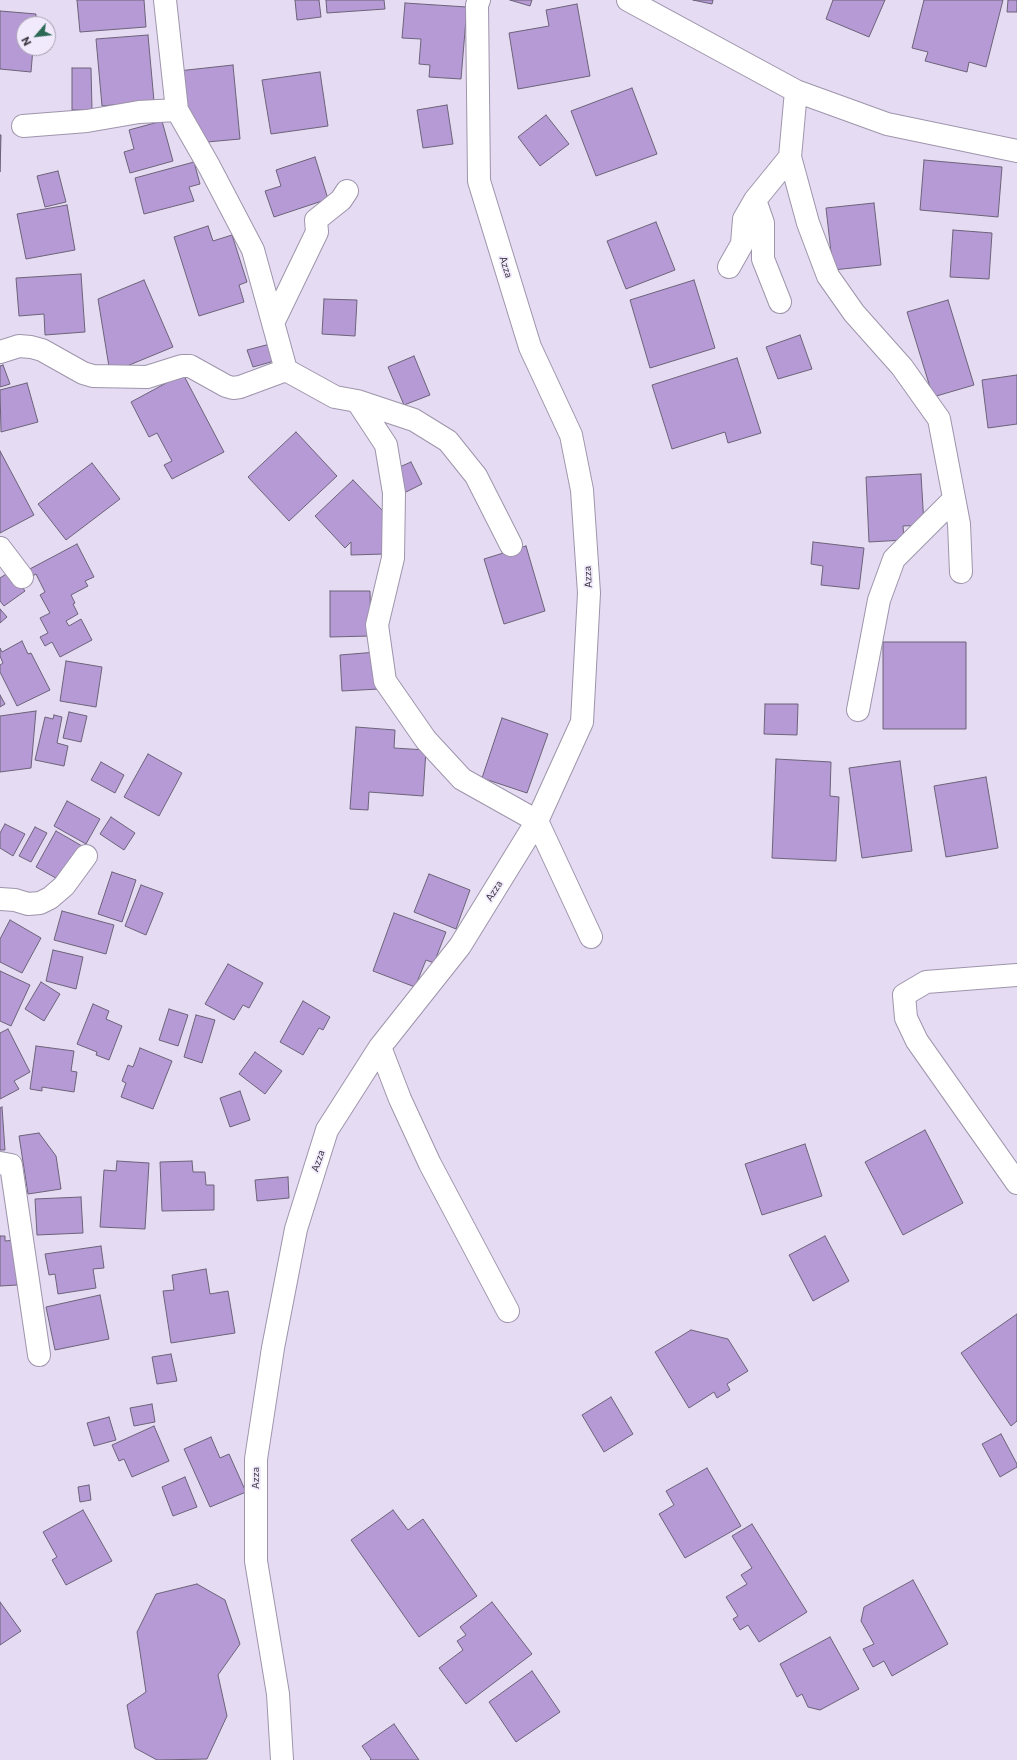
<!DOCTYPE html>
<style>
body{margin:0}
#map{position:relative;width:1017px;height:1760px;overflow:hidden;background:#e5dbf3;font-family:Commissioner,sans-serif}
canvas{display:block}
.north{position:absolute;left:16px;top:16px;width:40px;height:40px;box-sizing:border-box;background:#f1e9fc;border:1px solid #a7a1b0;border-radius:50%;rotate:242deg;font-size:11px;font-weight:700;line-height:16px;text-align:center;color:#38343d}
.north::after{content:'';display:block;margin:auto;width:14px;height:18px;background:#2c6955;clip-path:polygon(50% 0,100% 100%,50% 72%,0 100%)}
</style>
<div id="map">
<canvas width="1017" height="1760"></canvas>
<div class="north">N</div>
</div>
<script>
const ctx = document.querySelector('canvas').getContext('2d');
ctx.lineJoin = 'round';
function fillPath(path, color) {
  ctx.fillStyle = color;
  ctx.fill(path, 'evenodd');
}
function toPath(rows) {
  const path = new Path2D();
  for (const r of rows) {
    path.moveTo(r[0], r[1]);
    for (let i = 2; i < r.length; i += 2) path.lineTo(r[i], r[i + 1]);
  }
  return path;
}
function trace(path, color, width, dash) {
  ctx.strokeStyle = color;
  ctx.lineWidth = width;
  ctx.lineCap = dash ? 'butt' : 'round';
  ctx.setLineDash(dash || []);
  ctx.stroke(path);
}
function label(font, color, halo, rows, align = 'center') {
  ctx.font = font + ' Commissioner,sans-serif';
  ctx.lineWidth = 3.5;
  ctx.setLineDash([]);
  ctx.textBaseline = 'middle';
  ctx.strokeStyle = halo;
  ctx.fillStyle = color;
  for (const [text, x, y, turn = 0] of rows) {
    ctx.save();
    ctx.translate(x, y);
    ctx.rotate((+turn || 0) * Math.PI / 180);
    ctx.textAlign = isNaN(turn) ? turn : align;
    if (halo) ctx.strokeText(text, 0, 0);
    ctx.fillText(text, 0, 0);
    ctx.restore();
  }
}
const building = toPath([
 [77,0,144,0,146,27,80,32,77,0],
 [295,0,319,0,321,17,297,20,295,0],
 [326,0,384,0,385,9,327,13,326,0],
 [510,0,532,0,530,6,510,0],
 [693,0,713,0,712,4,693,0],
 [833,0,885,0,869,37,826,19,833,0],
 [924,0,1003,0,986,67,969,62,967,72,925,61,928,52,912,48,924,0],
 [1008,0,1017,0,1017,12,1007,12,1008,0],
 [405,3,467,7,461,79,429,77,430,65,419,64,421,39,402,38,405,3],
 [577,4,590,76,518,89,509,33,549,26,546,10,577,4],
 [0,11,36,14,35,24,24,24,24,48,33,48,31,72,0,69,0,11],
 [148,35,154,101,102,106,96,39,148,35],
 [233,65,240,139,207,142,182,106,178,71,233,65],
 [72,68,91,68,92,110,72,110,72,68],
 [320,72,328,126,271,134,262,80,320,72],
 [632,88,657,154,596,176,571,111,632,88],
 [447,105,453,144,423,148,417,110,447,105],
 [546,115,569,144,540,166,518,137,546,115],
 [162,121,173,161,130,173,124,152,134,149,129,130,162,121],
 [0,135,1,135,0,172,0,135],
 [315,157,328,199,274,217,265,191,281,186,276,170,315,157],
 [924,160,1002,167,998,217,920,210,924,160],
 [194,162,200,184,189,187,194,201,144,214,135,178,194,162],
 [58,171,66,202,45,207,37,176,58,171],
 [874,203,881,265,833,270,826,208,874,203],
 [67,205,75,250,26,259,17,214,67,205],
 [656,222,675,270,626,289,607,241,656,222],
 [208,226,213,241,232,235,247,282,239,285,244,302,199,316,174,237,208,226],
 [953,230,992,233,989,279,950,277,953,230],
 [81,274,85,332,45,335,44,314,19,316,16,278,81,274],
 [144,280,173,347,110,373,98,299,144,280],
 [694,280,715,348,650,368,630,300,694,280],
 [324,299,357,300,355,336,322,334,324,299],
 [948,300,974,385,933,397,907,312,948,300],
 [800,335,812,369,778,379,766,347,800,335],
 [274,343,278,360,253,367,247,350,274,343],
 [414,356,430,395,404,405,388,367,414,356],
 [737,358,761,433,728,443,725,432,672,449,652,385,737,358],
 [3,365,10,384,0,387,0,366,3,365],
 [183,374,224,452,172,479,164,465,172,461,157,433,149,437,131,402,183,374],
 [1017,375,1017,424,988,428,982,380,1017,375],
 [27,383,38,422,1,432,0,390,27,383],
 [296,432,337,476,289,521,248,477,296,432],
 [0,451,34,515,0,533,0,451],
 [411,462,422,484,404,493,393,470,411,462],
 [92,463,120,499,66,540,38,504,92,463],
 [921,474,924,525,903,526,904,540,869,542,866,477,921,474],
 [353,480,383,511,384,554,351,555,351,542,345,548,315,516,353,480],
 [813,542,864,548,859,589,821,585,823,566,811,564,813,542],
 [77,544,94,577,85,581,88,586,71,595,75,603,73,604,78,614,66,621,69,626,81,619,92,640,60,657,52,642,45,646,40,637,48,633,40,618,50,613,40,595,45,592,36,574,29,578,26,571,77,544],
 [526,546,545,611,504,624,484,559,526,546],
 [11,571,25,591,4,606,0,601,0,578,11,571],
 [330,591,370,591,371,636,330,637,330,591],
 [0,609,7,617,0,623,0,609],
 [22,641,28,654,31,653,50,690,17,706,0,672,0,665,3,663,0,656,0,648,2,652,22,641],
 [883,642,966,642,966,729,883,729,883,642],
 [377,652,379,689,342,691,340,655,377,652],
 [66,661,102,667,96,707,60,701,66,661],
 [0,695,5,704,0,707,0,695],
 [765,704,798,704,797,735,764,734,765,704],
 [36,711,31,768,0,772,0,716,36,711],
 [69,712,87,716,81,742,63,738,69,712],
 [54,715,62,717,57,743,68,746,64,766,35,760,45,717,53,719,54,715],
 [502,718,548,734,527,793,482,778,502,718],
 [356,727,395,730,394,748,426,750,423,796,369,792,368,810,350,809,356,727],
 [148,754,182,773,159,816,124,797,148,754],
 [776,759,831,762,830,796,839,797,836,861,772,858,776,759],
 [900,761,912,851,862,858,849,768,900,761],
 [101,762,124,775,115,793,91,780,101,762],
 [986,777,998,848,946,857,934,786,986,777],
 [67,801,100,819,86,844,54,826,67,801],
 [111,817,135,833,124,850,100,834,111,817],
 [5,824,25,834,13,856,0,848,0,833,5,824],
 [35,827,47,833,31,862,19,856,35,827],
 [56,831,82,846,63,882,36,867,56,831],
 [112,872,136,880,122,922,98,914,112,872],
 [429,874,470,890,456,929,414,912,429,874],
 [141,885,163,893,146,935,125,926,141,885],
 [62,911,114,925,106,954,54,940,62,911],
 [394,913,446,932,434,963,426,960,415,987,373,971,394,913],
 [10,920,41,938,22,973,0,962,0,939,10,920],
 [53,950,83,957,76,989,46,981,53,950],
 [228,964,263,983,249,1008,243,1005,234,1020,205,1004,228,964],
 [0,971,30,985,11,1026,0,1021,0,971],
 [41,982,60,994,44,1021,25,1009,41,982],
 [303,1001,330,1017,323,1030,319,1028,303,1055,280,1042,303,1001],
 [93,1004,109,1011,106,1019,122,1026,109,1060,96,1055,97,1052,77,1044,93,1004],
 [169,1009,188,1015,178,1046,159,1040,169,1009],
 [196,1015,215,1020,202,1063,184,1057,196,1015],
 [8,1029,30,1072,14,1081,19,1089,0,1099,0,1033,8,1029],
 [36,1046,74,1051,71,1071,77,1072,74,1092,42,1087,42,1091,30,1089,36,1046],
 [140,1048,172,1061,153,1109,121,1097,126,1083,122,1081,128,1065,133,1067,140,1048],
 [255,1052,282,1071,265,1094,239,1074,255,1052],
 [240,1091,250,1120,230,1127,220,1098,240,1091],
 [2,1107,5,1150,0,1150,0,1108,2,1107],
 [925,1130,963,1203,903,1235,865,1162,925,1130],
 [39,1133,56,1156,61,1189,28,1194,19,1136,39,1133],
 [805,1144,822,1196,762,1215,745,1164,805,1144],
 [117,1161,149,1163,145,1229,100,1227,104,1170,116,1171,117,1161],
 [192,1161,193,1172,205,1172,206,1185,214,1185,214,1210,162,1211,160,1162,192,1161],
 [288,1177,289,1198,257,1201,255,1180,288,1177],
 [81,1197,83,1233,37,1235,35,1199,81,1197],
 [0,1236,5,1236,5,1241,15,1240,17,1285,0,1286,0,1236],
 [825,1236,849,1281,813,1301,789,1255,825,1236],
 [101,1246,104,1268,93,1269,96,1288,58,1294,55,1274,49,1275,45,1254,101,1246],
 [206,1269,210,1294,228,1291,235,1333,171,1343,163,1291,174,1290,172,1275,206,1269],
 [100,1295,109,1339,55,1350,46,1307,100,1295],
 [1017,1314,1017,1421,1011,1426,961,1353,1017,1314],
 [691,1330,728,1339,748,1371,727,1384,730,1390,717,1398,714,1392,689,1408,655,1352,691,1330],
 [171,1354,177,1381,157,1384,152,1357,171,1354],
 [611,1397,633,1434,604,1452,582,1415,611,1397],
 [152,1404,155,1422,134,1426,130,1408,152,1404],
 [109,1417,116,1440,94,1446,87,1423,109,1417],
 [154,1426,169,1461,132,1477,124,1459,119,1461,112,1445,154,1426],
 [1001,1434,1017,1464,1017,1467,1000,1477,982,1444,1001,1434],
 [211,1437,220,1458,229,1454,246,1492,210,1507,184,1449,211,1437],
 [707,1468,741,1526,685,1558,659,1514,674,1505,666,1491,707,1468],
 [185,1477,197,1507,173,1516,162,1487,185,1477],
 [89,1485,91,1500,80,1502,78,1487,89,1485],
 [83,1510,112,1561,66,1585,52,1560,57,1557,43,1532,83,1510],
 [393,1510,408,1530,423,1519,477,1596,419,1637,351,1540,393,1510],
 [752,1524,807,1612,759,1642,748,1625,740,1630,733,1619,738,1616,726,1597,747,1584,741,1575,752,1568,732,1536,752,1524],
 [913,1580,948,1644,892,1676,884,1661,873,1667,863,1649,874,1644,861,1621,864,1607,913,1580],
 [197,1584,225,1600,240,1644,218,1675,227,1716,207,1759,157,1760,135,1748,127,1705,146,1692,137,1632,156,1594,197,1584],
 [0,1602,21,1631,0,1645,0,1602],
 [492,1602,532,1654,466,1704,439,1668,463,1650,457,1641,466,1635,460,1627,492,1602],
 [830,1637,859,1689,820,1710,808,1707,802,1694,797,1697,780,1664,830,1637],
 [532,1671,560,1712,516,1742,489,1702,532,1671],
 [394,1724,419,1760,370,1760,371,1759,362,1746,394,1724]
]);
const minor = toPath([
 [165,0,177,110,209,166,253,250,286,370,335,397,357,401,414,420,448,441,476,476,511,545],
 [628,0,796,91,887,124,1017,151],
 [796,91,790,157,808,223,828,276,854,313,902,367,939,419,959,524,961,572],
 [23,126,87,121,139,112,177,110],
 [755,200,763,223,763,259,780,302],
 [729,267,742,244,744,219,755,200,790,157],
 [273,323,317,232,316,220,341,200,347,191],
 [0,352,19,346,31,347,42,350,83,373,93,376,147,377,182,366,190,366,226,386,233,388,240,387,286,370],
 [357,401,386,445,394,493,393,558,377,625,385,681,426,740,462,779,537,821,591,937],
 [0,548,22,577],
 [858,710,879,600,894,559,953,500],
 [0,899,15,900,28,904,40,903,50,898,64,886,86,856],
 [1017,975,926,982,904,995,906,1018,917,1041,1017,1183],
 [380,1047,400,1099,430,1164,508,1311],
 [0,1163,11,1165,39,1355],
 [282,1760,278,1694,256,1561,256,1459,273,1348,296,1229,327,1130,380,1047,460,946,537,821,582,722,589,593,582,490,571,435,530,347,479,181,477,5,479,0]
]);
const streetNames = [
 ["Azza",506,267,73],
 ["Azza",588,577,-94],
 ["Azza",494,891,-58],
 ["Azza",318,1161,-72],
 ["Azza",256,1478,-90]
];
fillPath(building, '#b59ad6');
trace(building, '#6c6378', 1);
trace(minor, '#9e95ab', 24);
trace(minor, '#fff', 22);
label('10px', '#38343d', '#f1e9fc', streetNames);
</script>
